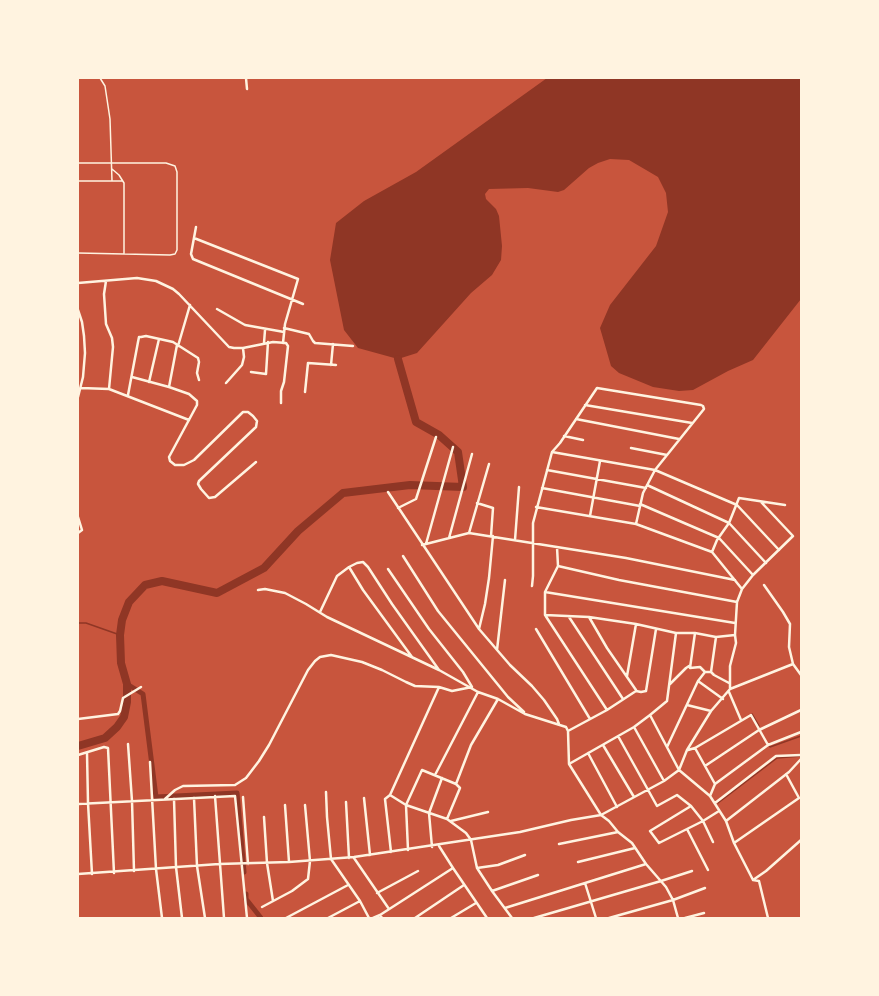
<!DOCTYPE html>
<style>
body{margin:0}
#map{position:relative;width:879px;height:996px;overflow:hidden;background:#c8553d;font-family:Lato,sans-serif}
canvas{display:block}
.frame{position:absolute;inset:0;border:79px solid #fff3e0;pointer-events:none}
</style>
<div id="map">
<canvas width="879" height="996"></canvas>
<div class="frame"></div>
</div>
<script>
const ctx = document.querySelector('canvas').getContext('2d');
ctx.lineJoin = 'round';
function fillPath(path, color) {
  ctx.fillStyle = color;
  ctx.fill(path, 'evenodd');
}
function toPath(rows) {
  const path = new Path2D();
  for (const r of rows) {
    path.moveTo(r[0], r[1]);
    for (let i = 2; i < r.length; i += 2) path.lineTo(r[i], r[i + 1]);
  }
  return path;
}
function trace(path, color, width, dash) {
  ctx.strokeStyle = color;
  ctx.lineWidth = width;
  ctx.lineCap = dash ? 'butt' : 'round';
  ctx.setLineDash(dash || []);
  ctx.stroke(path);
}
const water = toPath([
 [547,78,801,78,801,299,753,360,728,371,693,390,679,391,653,387,619,373,611,366,600,328,610,305,656,246,668,212,666,193,658,177,629,160,610,159,598,163,589,168,564,190,558,192,528,188,489,189,485,194,486,199,496,209,499,216,502,246,501,260,492,275,471,293,417,353,398,359,358,348,344,330,330,260,336,223,364,201,416,172]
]);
const stream = toPath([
 [78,623,86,623,120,635],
 [752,714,759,726],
 [769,745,770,747,801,736],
 [718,803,777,758,801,756]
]);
const canal = toPath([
 [127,684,143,694,156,797,237,793,244,872],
 [246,894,246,899,261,918]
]);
const river = toPath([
 [78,746,105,738,117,727,124,717,127,702,127,684,121,663,120,635,122,620,129,602,145,585,162,581,217,593,264,568,298,531,343,493,410,485,463,487,458,452,439,435,416,422,398,359]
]);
const service = toPath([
 [100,78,105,86,110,119,112,181],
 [78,163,166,163,175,166,177,172,177,250,175,254,170,255,78,253],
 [112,169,119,175,124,183,124,253],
 [78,181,122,181]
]);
const minor = toPath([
 [246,78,247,89],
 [196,227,191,254,193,259,303,304],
 [194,238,298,279,285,324,283,343],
 [106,281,104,294,106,324,112,338,113,347,109,389],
 [78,283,137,278,156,281,173,289,179,294,229,347,234,348,243,348,273,342,286,343,288,346,284,382,281,391,281,403],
 [217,309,245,325,284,332],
 [78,310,82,322,84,336,85,353,83,377,78,397],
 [284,328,309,334,313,341,315,343,353,346],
 [264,343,265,330],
 [178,346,190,305],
 [331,365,333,344],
 [251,372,266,374,268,342],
 [132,377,169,387,189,394,197,401,197,405,169,457,170,461,175,465,184,465,194,460,243,412,248,412,253,416,257,421,256,427,199,481,198,484,201,489,209,498,215,497,256,462],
 [149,382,159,339],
 [226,383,242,365,244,357,243,348],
 [169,387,177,345],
 [81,388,109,389,189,420],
 [305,392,308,363,336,365],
 [128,395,138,342,139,337,141,337,146,336,173,342,198,358,199,362,197,373,199,380],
 [585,405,692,423],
 [576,419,679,439],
 [564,436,583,440],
 [631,448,667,455],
 [552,452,655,470,737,505,779,550],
 [547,470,646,488],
 [647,485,729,523,766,563],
 [542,488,640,506],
 [388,492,479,629,510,665,532,686,544,700,557,719,559,724],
 [477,503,493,508,491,536],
 [640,504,719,538,753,575],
 [536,507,636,524,712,552,742,589],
 [398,508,416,499,436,437],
 [590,516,600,461],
 [78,517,82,530,78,533],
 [469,533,489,464],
 [449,538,472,454],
 [515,540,519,487],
 [426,544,453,447],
 [422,545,469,533,626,558,735,580],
 [712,552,717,540,729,523,739,498,785,505],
 [403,556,438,611,508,697,524,712],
 [558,566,619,580,737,602],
 [349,567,363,590,412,657],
 [764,585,783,612,790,624,789,647,793,664,801,675],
 [532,586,533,576,533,523,552,452,560,443,597,388,701,405,703,406,704,409,655,470,643,493,636,524],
 [258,590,265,589,285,593,306,604,327,617,439,670,478,692,498,699,525,714,566,727,568,731,569,764,601,815,609,821,618,832,632,843,646,864,666,887,673,900,678,918],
 [545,592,735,623],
 [320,612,337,576,349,567,357,563,363,562,368,567,392,604,439,670],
 [545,615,589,617,636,624,676,633,695,633,716,637,735,635],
 [545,615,607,710],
 [545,615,545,592,558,566,557,547],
 [569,617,623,699],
 [589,617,607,648,636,690],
 [479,629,485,604,489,578,493,536],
 [536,629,590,719],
 [497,650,505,580],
 [690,668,700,667,705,672,711,672,714,675,729,683],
 [711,672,716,637],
 [627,676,636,624],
 [698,681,723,699],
 [670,684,686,668,689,666,690,668,695,633],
 [730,689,730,666,736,643,735,635,737,602,742,589,753,575,793,536,761,502],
 [729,692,741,720],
 [687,705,711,711],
 [650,715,667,701,676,633],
 [78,719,118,714,120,711,123,698,141,687],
 [634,727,664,781],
 [568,731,607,710,636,691,641,692,646,691,656,629],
 [618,736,657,806,677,795,691,806,703,821,719,811],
 [128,744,132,801,134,871],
 [603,745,634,797],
 [667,747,698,681,705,672],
 [695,748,715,784,710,796],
 [688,750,695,748,751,715,768,745],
 [87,753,88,803,92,874],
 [588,753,617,807],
 [78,755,104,747,108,748,114,873],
 [150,762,156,869,162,918],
 [569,764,634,727,650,715,679,770,710,796,726,821,734,843,753,880],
 [705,766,759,730,801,710],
 [679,770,687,750,711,711,730,689,793,664],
 [435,775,478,692],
 [456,784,471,745,498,699],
 [715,784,768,745,801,732],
 [326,792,327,817,331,859,360,901,369,918],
 [390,795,406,805,447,819,466,833,471,840,477,868,492,891,512,918],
 [215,796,224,918],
 [243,797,248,864],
 [194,798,197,866,205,918],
 [364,798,370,855],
 [165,799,175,790,183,786,235,785,246,778,259,761,269,745,308,670,315,661,320,657,331,655,362,662,382,670,406,682,415,686,439,687,452,691,472,687,463,672,429,629,388,569],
 [174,799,176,867,182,918],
 [346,802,349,858],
 [715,803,776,756,801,755],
 [78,804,235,796,247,918],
 [285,805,289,862],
 [691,806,650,831,659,843,703,821,713,842],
 [264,817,267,863,273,901],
 [451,821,488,812],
 [726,821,789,772,801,759],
 [687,829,708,870],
 [734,843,799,798,786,774],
 [559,844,618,832],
 [439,846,453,868,487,918],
 [432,847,429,813,442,778],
 [408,850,406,805,422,770,456,784,460,788,447,819],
 [391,852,385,799,390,795,439,687],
 [354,858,389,909],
 [578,862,635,848],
 [477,868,498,865,525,855],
 [78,874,219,864,289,862,354,857,520,832,571,820,601,815,664,781,679,770],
 [753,880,766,871,801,840],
 [753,880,759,881,768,918],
 [585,883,596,918],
 [492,891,538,875],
 [377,893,418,871],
 [262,907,292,891,308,879,310,861,305,805],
 [505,908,646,864],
 [380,915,453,868],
 [286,918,348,885],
 [328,918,360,901],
 [373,918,380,915,382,918],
 [415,918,464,885],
 [451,918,476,903],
 [534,918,661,881,692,871],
 [609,918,673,900,705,888],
 [685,918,704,913]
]);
fillPath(water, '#8f3625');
trace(stream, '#8f3625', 1.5);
trace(canal, '#8f3625', 5);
trace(river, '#8f3625', 8);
trace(service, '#fff3e0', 1.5);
trace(minor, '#fff3e0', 2.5);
</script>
